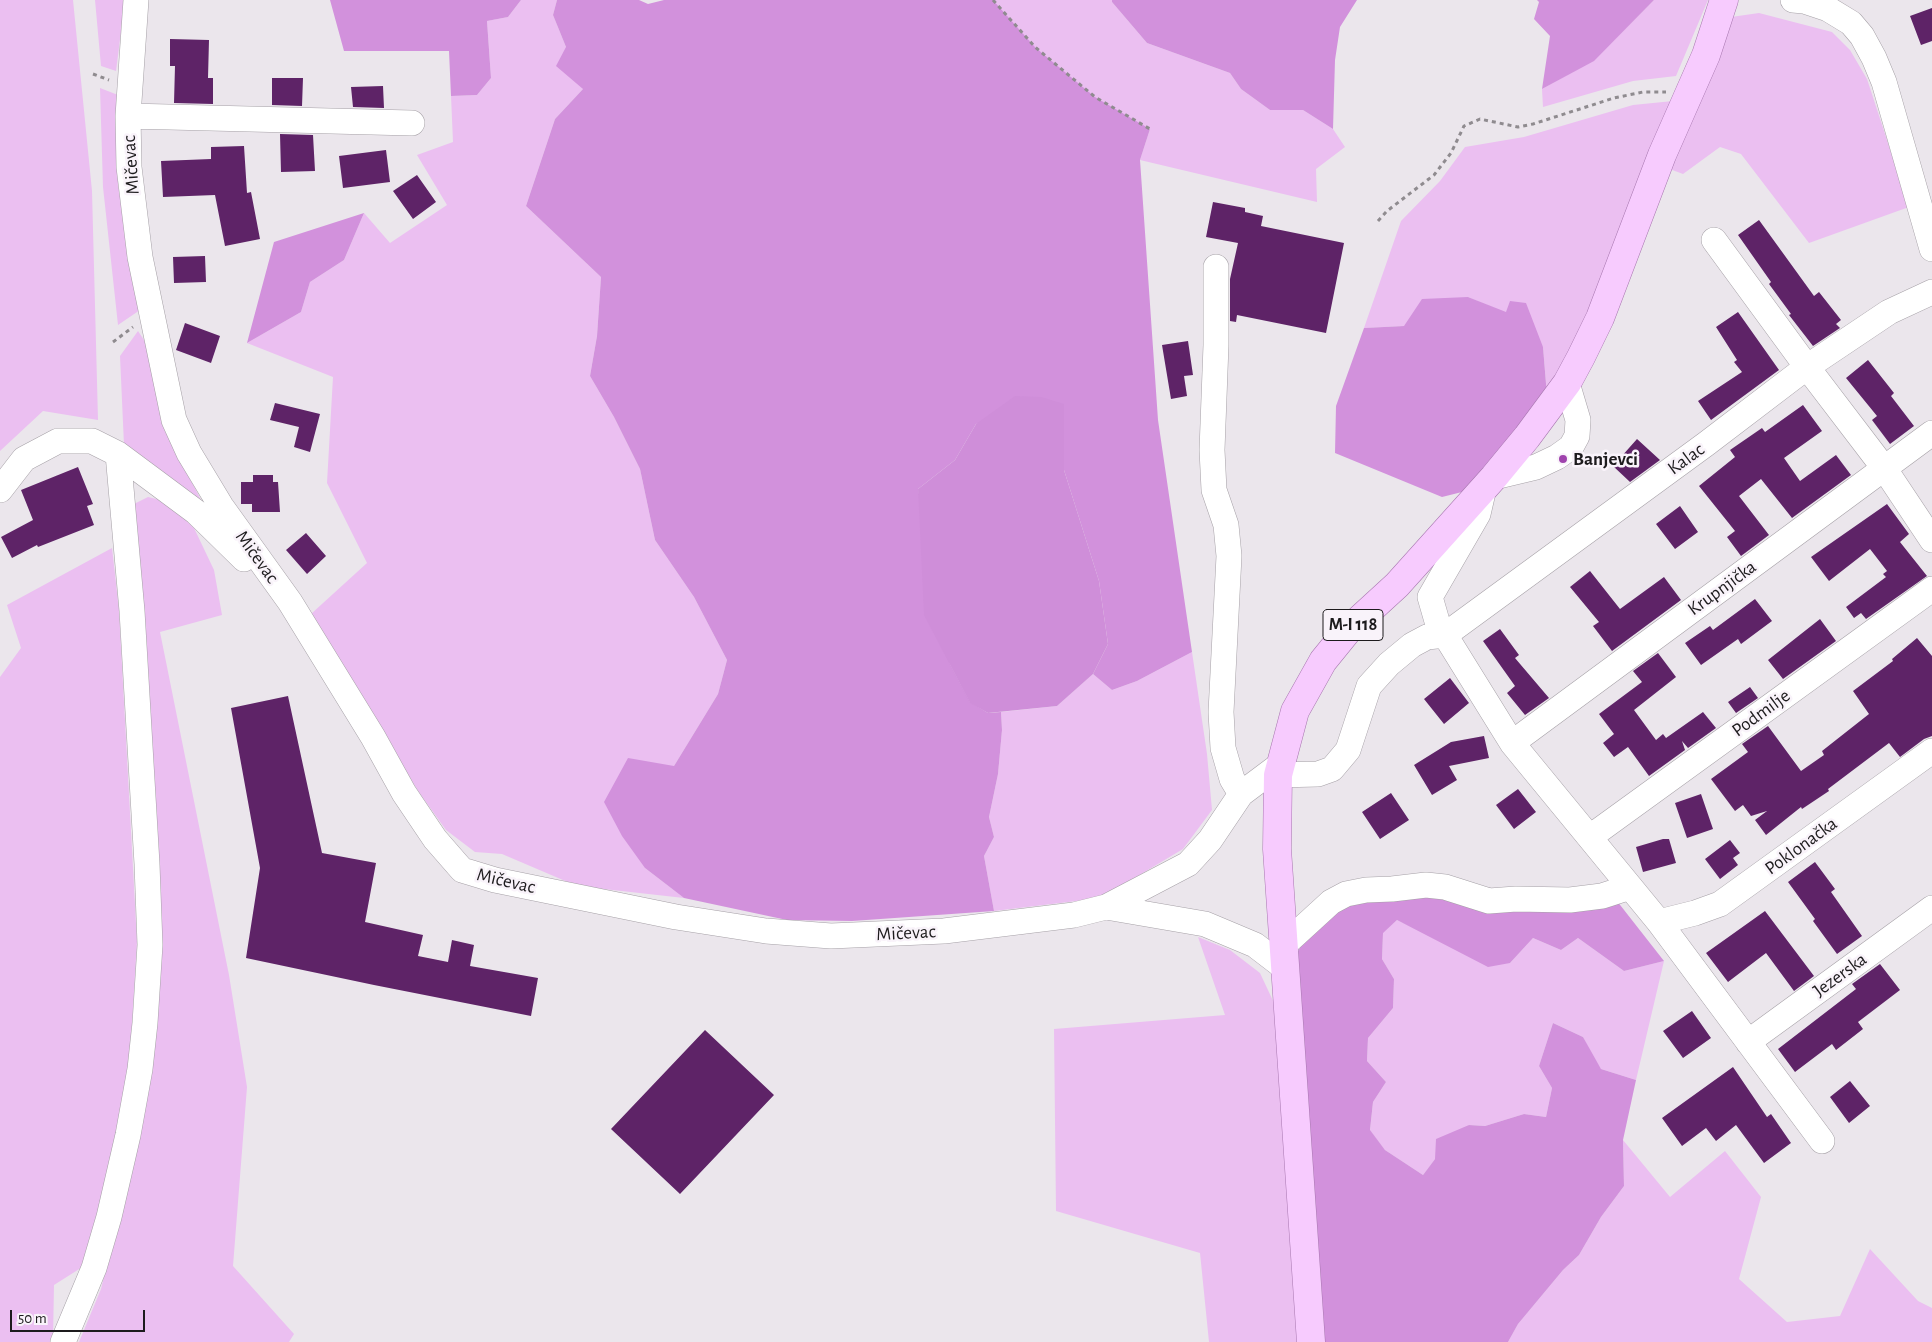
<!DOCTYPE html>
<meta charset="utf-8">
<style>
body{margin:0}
#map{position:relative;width:1932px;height:1342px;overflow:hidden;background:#ebe6ec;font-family:"Alegreya Sans",sans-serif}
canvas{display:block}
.scale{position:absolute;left:10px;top:1310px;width:135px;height:22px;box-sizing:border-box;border:2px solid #1d1b1d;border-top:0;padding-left:6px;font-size:15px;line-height:18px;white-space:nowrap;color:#1d1b1d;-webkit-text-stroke:4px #f9f3fa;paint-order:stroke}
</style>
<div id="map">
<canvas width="1932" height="1342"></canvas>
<div class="scale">50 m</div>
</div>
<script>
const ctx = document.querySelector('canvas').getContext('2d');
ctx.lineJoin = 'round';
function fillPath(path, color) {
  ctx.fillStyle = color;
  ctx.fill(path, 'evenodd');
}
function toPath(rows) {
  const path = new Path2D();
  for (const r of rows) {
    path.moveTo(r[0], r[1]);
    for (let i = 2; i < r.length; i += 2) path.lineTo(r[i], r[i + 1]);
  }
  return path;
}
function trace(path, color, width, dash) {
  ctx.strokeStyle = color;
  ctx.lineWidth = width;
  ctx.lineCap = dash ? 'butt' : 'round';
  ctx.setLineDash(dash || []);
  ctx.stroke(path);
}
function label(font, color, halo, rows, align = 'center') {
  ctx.font = font + ' "Alegreya Sans",sans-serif';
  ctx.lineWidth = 5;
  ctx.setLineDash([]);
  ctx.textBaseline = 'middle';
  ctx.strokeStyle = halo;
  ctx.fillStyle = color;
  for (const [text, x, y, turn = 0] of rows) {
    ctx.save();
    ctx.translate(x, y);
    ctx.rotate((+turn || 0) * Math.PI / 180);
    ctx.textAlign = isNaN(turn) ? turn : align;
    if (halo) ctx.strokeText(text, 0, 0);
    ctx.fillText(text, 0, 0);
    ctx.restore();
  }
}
const green = toPath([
 [0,0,73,0,92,191,98,420,43,411,0,451],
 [95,0,125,0,116,71,101,66],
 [521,0,557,0,553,15,583,89,555,119,526,206,601,277,597,336,590,376,614,417,640,469,655,540,694,597,727,660,718,694,674,766,645,868,684,898,577,886,502,854,475,852,446,830,418,791,311,614,367,563,327,483,333,377,247,343,301,312,310,282,344,260,364,213,390,243,447,205,417,155,453,142,451,96,477,95,491,78,487,21,508,17],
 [993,0,1112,0,1112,2,1147,43,1230,73,1241,89,1270,110,1303,110,1333,129,1345,147,1316,169,1317,202,1140,160,1150,129,1095,97,1035,47],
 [1654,0,1708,0,1676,76,1633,81,1543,107,1542,89,1594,60],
 [1759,13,1832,32,1850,50,1867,79,1909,207,1809,243,1741,154,1720,147,1683,174,1667,168,1731,17],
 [100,88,118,95,118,185,140,310,118,325,103,187],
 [1673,101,1575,350,1547,396,1543,347,1506,313,1468,297,1404,326,1364,328,1401,221,1440,181,1465,147,1524,137,1633,105],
 [138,331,146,343,165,431,211,519,124,445,120,356],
 [148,497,165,501,194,528,214,570,222,615,160,632,229,975,247,1087,233,1266,294,1334,289,1342,79,1342,101,1289,144,1112,132,505],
 [112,548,119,610,137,942,130,1058,110,1165,84,1266,54,1285,53,1338,52,1342,0,1342,0,677,21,648,7,605],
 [1192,652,1207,754,1212,810,1183,849,1101,898,994,911,984,856,994,837,989,817,998,774,1002,730,1001,712,1057,706,1093,674,1112,690,1137,681],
 [1397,920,1427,934,1510,963,1533,938,1561,950,1578,938,1624,971,1664,961,1636,1080,1601,1069,1593,1058,1583,1037,1553,1023,1539,1066,1552,1088,1546,1117,1524,1114,1485,1126,1469,1125,1435,1159,1423,1175,1385,1150,1370,1131,1373,1102,1386,1082,1367,1061,1368,1038,1393,1008,1394,979,1382,959,1383,932],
 [1198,937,1230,950,1260,973,1275,1005,1297,1342,1209,1342,1200,1253,1056,1211,1054,1029,1225,1015],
 [1623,1140,1670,1197,1725,1151,1761,1197,1739,1279,1787,1322,1840,1316,1870,1249,1918,1301,1932,1308,1932,1342,1508,1342,1518,1324,1563,1270,1579,1255,1601,1217,1624,1186]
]);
const forest = toPath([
 [330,0,521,0,508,17,487,21,491,78,477,95,451,96,449,51,344,51],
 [557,0,639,0,648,4,664,0,993,0,1035,47,1095,97,1150,129,1140,160,1158,420,1192,652,1137,681,1112,690,1093,674,1108,644,1099,581,1064,470,1064,404,976,424,955,460,918,489,950,664,970,702,988,713,1001,712,1002,730,998,774,989,817,994,837,984,856,994,911,852,921,787,920,684,898,645,868,622,836,604,802,628,758,674,766,718,694,727,660,694,597,655,540,640,469,614,417,590,376,597,336,601,277,526,206,555,119,583,89,556,66,566,47,553,15],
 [1112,0,1357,0,1340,27,1335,60,1333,129,1303,110,1270,110,1241,89,1230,73,1147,43,1112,2],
 [1537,0,1654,0,1594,61,1542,89,1550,36,1534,19,1539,2],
 [364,213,344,260,310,282,301,312,247,343,274,242],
 [1468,297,1506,312,1510,301,1526,303,1543,347,1547,396,1497,459,1462,492,1442,497,1335,453,1336,406,1364,328,1404,326,1422,299],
 [1406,894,1617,901,1664,961,1624,971,1578,938,1561,950,1533,938,1510,963,1488,967,1397,920,1383,933,1382,959,1394,979,1393,1008,1368,1038,1367,1061,1386,1082,1373,1102,1370,1130,1385,1150,1423,1175,1435,1159,1436,1139,1469,1125,1485,1126,1524,1114,1546,1117,1552,1088,1539,1066,1553,1023,1583,1037,1601,1069,1636,1080,1623,1140,1624,1186,1601,1217,1579,1255,1563,1270,1518,1324,1508,1342,1321,1342,1293,962,1305,937,1346,902]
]);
const water = toPath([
 [1015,396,1041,397,1064,404,1064,470,1099,581,1108,644,1093,674,1057,706,988,713,970,703,924,615,918,489,955,460,976,424]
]);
const building = toPath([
 [1932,8,1932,41,1921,45,1910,16],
 [170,39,209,40,208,78,213,78,213,104,174,103,175,66,170,66],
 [272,78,303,78,302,106,272,105],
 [383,86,384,108,353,107,351,87],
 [280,134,313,135,315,171,281,172],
 [244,146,247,193,251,192,260,239,225,246,215,195,163,197,161,161,211,159,211,147],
 [386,150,390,182,343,188,339,156],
 [417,175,436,202,413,219,393,191],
 [1213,202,1245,208,1245,212,1263,216,1261,226,1344,243,1326,333,1237,315,1236,322,1230,321,1230,279,1238,243,1206,237],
 [1759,220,1814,296,1819,292,1841,320,1836,324,1840,328,1813,346,1789,315,1791,314,1769,284,1771,282,1738,235],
 [205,256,206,282,174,283,173,257],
 [1738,312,1779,370,1711,420,1698,401,1742,372,1734,362,1737,360,1716,327],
 [185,323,220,336,211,363,176,350],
 [1188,341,1193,375,1184,376,1187,396,1171,399,1162,345],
 [1868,360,1894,393,1891,396,1914,426,1890,444,1872,420,1877,416,1846,378],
 [275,403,320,414,310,452,294,447,299,427,270,420],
 [1803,405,1822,431,1784,458,1800,481,1836,455,1851,475,1792,518,1761,479,1739,496,1769,535,1741,556,1727,537,1735,531,1699,486,1735,457,1730,450,1762,428,1765,432],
 [1637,439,1660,460,1630,482,1613,466],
 [78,467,93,504,87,506,94,525,38,547,37,545,12,558,1,537,33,520,21,490],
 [253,475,273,475,273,482,278,482,280,512,252,512,252,504,241,504,241,482,253,482],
 [1887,504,1909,534,1900,542,1927,576,1866,619,1861,613,1854,618,1846,607,1886,577,1883,574,1887,571,1870,549,1829,581,1811,557],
 [1680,506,1698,532,1675,549,1656,524],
 [306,533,326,556,307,574,286,550],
 [1590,571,1620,609,1664,577,1681,600,1612,651,1593,626,1599,622,1570,587],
 [1755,599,1772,621,1741,644,1738,639,1701,665,1685,643,1710,626,1713,630],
 [1820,619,1836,641,1783,679,1768,660],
 [1500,629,1519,655,1515,658,1549,698,1525,715,1507,693,1515,686,1483,641],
 [1917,638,1932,656,1932,736,1924,739,1900,757,1889,743,1828,789,1829,791,1802,809,1801,807,1766,835,1755,820,1767,811,1751,816,1743,805,1735,811,1711,779,1748,752,1742,744,1768,726,1801,771,1824,755,1822,751,1869,714,1853,691,1893,661,1892,659],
 [1658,653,1676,677,1634,710,1656,740,1663,734,1666,738,1703,712,1716,728,1688,748,1682,741,1685,750,1649,776,1628,747,1614,757,1603,743,1614,734,1599,714,1642,682,1633,671],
 [1450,678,1469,703,1444,724,1424,699],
 [1750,687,1758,698,1736,713,1728,702],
 [288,696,322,853,376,863,365,922,423,935,418,956,448,962,452,940,474,945,470,966,538,978,531,1016,374,985,246,958,260,868,231,708],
 [1484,736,1489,758,1449,766,1457,780,1432,795,1414,765,1451,742],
 [1518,789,1536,812,1514,829,1496,805],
 [1391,793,1409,820,1380,839,1362,812],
 [1701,794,1713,829,1687,838,1675,803],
 [1663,839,1669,839,1676,863,1643,872,1636,847],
 [1730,840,1740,853,1733,858,1738,865,1720,879,1705,859],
 [1815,862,1835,889,1831,892,1862,936,1837,954,1813,921,1815,919,1788,882],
 [1765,911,1814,976,1794,991,1766,953,1728,982,1706,953],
 [1880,964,1900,990,1858,1022,1863,1029,1836,1050,1832,1044,1795,1072,1778,1049,1856,989,1852,984],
 [1692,1011,1711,1038,1683,1058,1663,1031],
 [705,1030,774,1095,680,1194,611,1129],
 [1733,1067,1767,1117,1771,1114,1791,1143,1764,1163,1736,1125,1716,1141,1706,1128,1682,1146,1662,1118],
 [1850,1081,1870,1106,1849,1123,1830,1097]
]);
const path = toPath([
 [993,0,1035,47,1095,97,1150,129],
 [93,74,109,80],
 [1378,221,1387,211,1434,175,1451,153,1464,126,1480,119,1518,127,1533,124,1614,98,1643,92,1666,92],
 [113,342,133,327]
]);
const minor = toPath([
 [136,0,128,116,129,167,140,257,174,420,189,453,221,506,290,602,373,737,404,793,435,839,462,870,495,880,676,917,766,931,831,936,944,931,1074,915,1106,907,1205,924,1255,945,1285,968],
 [1793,0,1804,1,1828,9],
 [1824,0,1828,9,1851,23,1862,36,1874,58,1884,82,1932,249],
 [128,116,412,123],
 [1714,240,1807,367,1884,468,1932,540],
 [1216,267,1216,345,1212,450,1214,490,1226,525,1229,556,1221,712,1223,748,1232,779,1241,794],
 [1494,477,1536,467,1557,457,1571,447,1577,436,1578,420,1567,383],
 [0,490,24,459,58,441,92,441,118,454,196,512,244,559],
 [1441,635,1430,597,1478,514,1484,488],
 [1445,635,1706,444,1807,367,1889,312,1932,292],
 [1512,743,1932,433],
 [1278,775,1318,774,1332,769,1348,750,1369,686,1389,664,1412,645,1427,637,1445,635,1512,743,1659,922,1822,1141],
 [1590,837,1932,589],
 [1106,907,1188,864,1210,840,1241,794,1281,764],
 [1659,922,1695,913,1720,904,1932,751],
 [1284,945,1331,902,1346,894,1366,890,1392,889,1426,885,1445,887,1489,901,1516,899,1570,900,1602,896,1630,887],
 [1748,1042,1932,908],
 [63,1342,94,1268,109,1217,128,1135,140,1069,145,1023,150,945,147,864,132,611,118,454]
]);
const major = toPath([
 [1311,1342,1277,849,1278,775,1295,711,1323,661,1349,629,1397,585,1494,477,1527,437,1567,383,1581,357,1600,318,1662,155,1706,55,1724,0]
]);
const markers = [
 [1563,459,5,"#9f43ad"]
];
const shields = [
 [1353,625,60]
];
const shieldNames = [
 ["M-I 118",1353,625]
];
const streetNames = [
 ["Mičevac",131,165,-94],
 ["Kalac",1686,459,-36],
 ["Mičevac",257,557,54],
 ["Krupnjička",1722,588,-36],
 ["Podmilje",1761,713,-36],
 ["Poklonačka",1801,846,-36],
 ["Mičevac",506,881,13],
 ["Mičevac",906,933,-3],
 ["Jezerska",1840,975,-36]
];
const poiNames = [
 ["Banjevci",1573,459]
];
fillPath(green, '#ebbff1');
fillPath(forest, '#d291dc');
fillPath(water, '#cf8ed9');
fillPath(building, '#5e2367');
trace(minor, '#a6a1a7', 26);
trace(major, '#a777af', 29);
trace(path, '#8f8b8f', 3, [4, 4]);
trace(minor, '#fff', 25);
trace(major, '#f7cbfe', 28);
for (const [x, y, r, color] of markers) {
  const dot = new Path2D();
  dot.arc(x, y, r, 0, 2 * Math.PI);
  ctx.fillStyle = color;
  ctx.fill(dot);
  trace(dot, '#f9f3fa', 2);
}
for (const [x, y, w] of shields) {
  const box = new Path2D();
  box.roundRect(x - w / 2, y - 15.5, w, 31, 4);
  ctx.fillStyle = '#f9f3fa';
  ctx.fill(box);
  trace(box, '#1d1b1d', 1);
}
label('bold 18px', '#1d1b1d', null, shieldNames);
label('19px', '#1d1b1d', '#f9f3fa', streetNames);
label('bold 19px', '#1d1b1d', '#f9f3fa', poiNames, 'left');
</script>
